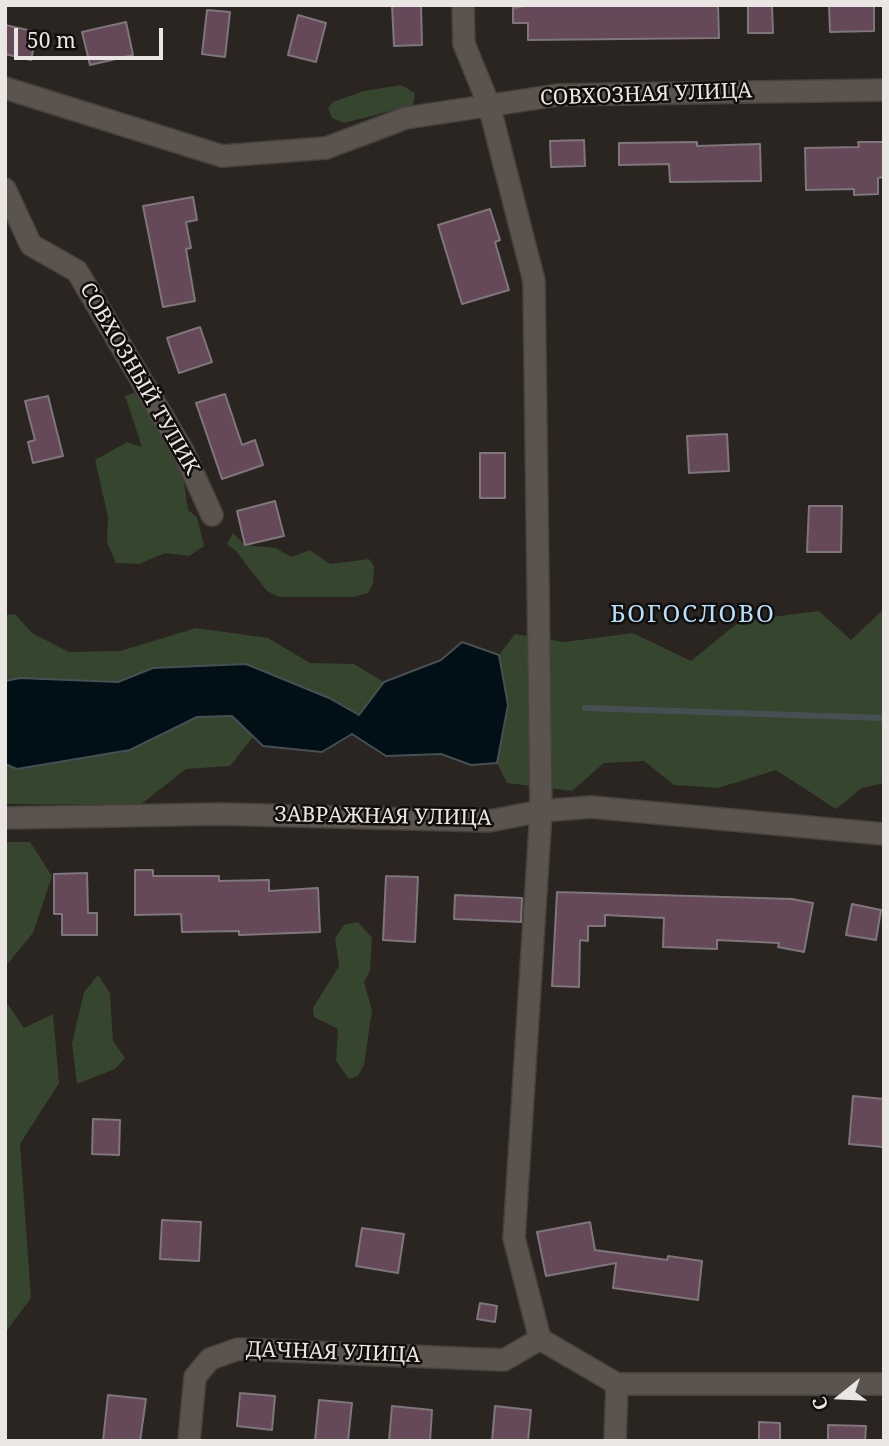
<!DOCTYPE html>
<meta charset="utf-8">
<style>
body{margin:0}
#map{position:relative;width:889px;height:1446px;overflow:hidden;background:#2a2520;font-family:"Noto Serif",serif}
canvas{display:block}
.frame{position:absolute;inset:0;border:7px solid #eae6e3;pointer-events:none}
.north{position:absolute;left:805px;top:1362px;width:70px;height:70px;-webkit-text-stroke:5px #110e0c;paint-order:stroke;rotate:252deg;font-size:19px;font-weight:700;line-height:28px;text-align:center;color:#eae6e3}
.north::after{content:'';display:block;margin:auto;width:24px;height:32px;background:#eae6e3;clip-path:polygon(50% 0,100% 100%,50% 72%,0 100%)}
.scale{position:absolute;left:14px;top:28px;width:149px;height:32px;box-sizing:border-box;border:4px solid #eae6e3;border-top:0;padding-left:9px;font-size:21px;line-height:24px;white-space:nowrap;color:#eae6e3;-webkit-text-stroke:5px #110e0c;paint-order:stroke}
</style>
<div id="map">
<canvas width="889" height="1446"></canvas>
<div class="frame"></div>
<div class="north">С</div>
<div class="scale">50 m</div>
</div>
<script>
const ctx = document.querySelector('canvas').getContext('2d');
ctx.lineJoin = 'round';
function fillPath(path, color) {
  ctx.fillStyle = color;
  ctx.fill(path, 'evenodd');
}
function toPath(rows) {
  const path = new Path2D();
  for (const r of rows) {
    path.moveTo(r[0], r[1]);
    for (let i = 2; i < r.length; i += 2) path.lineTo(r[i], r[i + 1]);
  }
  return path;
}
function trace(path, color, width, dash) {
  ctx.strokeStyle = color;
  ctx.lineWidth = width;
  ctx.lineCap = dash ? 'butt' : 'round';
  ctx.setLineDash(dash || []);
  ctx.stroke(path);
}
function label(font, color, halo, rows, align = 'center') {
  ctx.font = font + ' "Noto Serif",serif';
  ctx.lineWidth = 5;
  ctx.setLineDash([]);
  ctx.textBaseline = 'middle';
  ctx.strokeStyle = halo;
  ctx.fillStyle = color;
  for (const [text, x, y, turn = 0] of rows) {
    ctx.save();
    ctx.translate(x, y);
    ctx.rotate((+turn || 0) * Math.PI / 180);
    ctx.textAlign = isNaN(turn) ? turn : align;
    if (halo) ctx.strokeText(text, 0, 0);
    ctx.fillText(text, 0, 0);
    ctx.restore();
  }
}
const green = toPath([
 [401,85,415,93,413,105,344,123,332,118,328,108,333,102,364,91],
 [139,391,163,427,184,483,188,510,197,517,204,546,189,556,165,553,139,564,116,563,107,542,108,517,95,460,127,442,142,447,125,396],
 [233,533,245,545,276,548,291,557,310,550,330,564,369,559,374,566,373,583,368,593,354,597,279,597,267,591,235,550,227,544],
 [884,609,884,783,862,788,836,809,776,770,718,788,674,785,644,761,604,763,572,791,507,783,497,763,508,705,499,655,515,634,564,642,633,633,691,661,740,621,819,611,851,640],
 [15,614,32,633,69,652,120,651,196,628,268,638,310,663,354,664,384,682,360,715,329,698,246,664,153,668,118,682,20,678,5,681,5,615],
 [232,716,253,737,230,766,186,769,140,805,5,804,5,764,17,769,130,750,197,717],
 [5,842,30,842,52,876,33,933,5,967],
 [358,922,372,938,370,971,364,982,372,1010,364,1065,358,1076,349,1079,336,1061,338,1029,314,1017,313,1008,339,966,335,938,344,925],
 [98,975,110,993,113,1041,125,1058,115,1069,77,1084,72,1043,84,992],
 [5,1000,24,1028,53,1014,59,1083,20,1144,31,1298,5,1333]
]);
const water = toPath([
 [462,642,499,655,508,705,497,763,471,765,441,754,386,756,352,734,322,752,263,746,232,716,197,717,130,750,17,769,5,764,5,681,20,678,118,682,153,668,246,664,329,698,359,715,384,682,441,660,462,642]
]);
const stream = toPath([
 [585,708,884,718]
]);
const building = toPath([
 [392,5,421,5,422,45,394,46,392,5],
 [528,5,718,5,719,38,528,40,528,23,513,23,513,8,528,5],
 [748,5,772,5,773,33,748,33,748,5],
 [829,5,874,5,874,31,830,32,829,5],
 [207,10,230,12,225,57,202,54,207,10],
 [298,15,326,23,316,62,288,55,298,15],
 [126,22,133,55,90,65,82,32,126,22],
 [5,25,37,32,31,60,5,54,5,25],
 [584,140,585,166,551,167,550,141,584,140],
 [697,142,697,146,760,144,761,181,670,182,669,164,619,165,619,143,697,142],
 [858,142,884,142,884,177,878,178,878,194,854,195,854,189,806,190,805,148,859,147,858,142],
 [193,197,197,220,186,222,191,248,186,249,195,301,163,307,143,206,193,197],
 [490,209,500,240,495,242,509,290,462,304,438,225,490,209],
 [200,327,212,362,179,373,167,338,200,327],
 [225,394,242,445,255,440,263,465,222,479,196,403,225,394],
 [48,396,63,456,33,463,28,442,35,440,25,401,48,396],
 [727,434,729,471,689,473,687,436,727,434],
 [480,453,505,453,505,498,480,498,480,453],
 [275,501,284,536,245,545,237,511,275,501],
 [809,506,842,506,841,552,807,552,809,506],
 [135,870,153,870,153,876,219,876,219,881,269,880,269,891,318,888,320,932,239,935,239,931,182,932,181,914,135,915,135,870],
 [87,873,88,913,97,913,97,935,62,935,62,914,54,914,54,874,87,873],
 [386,876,418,877,415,942,383,940,386,876],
 [557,892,792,899,813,903,804,952,778,947,779,943,717,940,717,949,663,947,664,918,605,915,605,926,588,926,588,941,580,940,579,987,552,986,557,892],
 [455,895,522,898,521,922,454,919,455,895],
 [852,904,881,910,876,940,846,935,852,904],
 [853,1096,884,1099,884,1147,849,1144,853,1096],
 [93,1119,120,1120,119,1155,92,1154,93,1119],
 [162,1220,201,1222,199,1261,160,1259,162,1220],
 [590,1222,595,1250,667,1260,668,1256,702,1261,698,1300,613,1288,616,1263,546,1276,537,1232,590,1222],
 [362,1228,404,1234,398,1273,356,1266,362,1228],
 [480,1303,497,1306,495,1322,477,1319,480,1303],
 [240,1393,275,1396,272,1430,237,1426,240,1393],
 [108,1395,146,1399,140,1441,103,1441,108,1395],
 [319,1400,352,1403,348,1441,315,1441,319,1400],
 [392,1406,432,1410,430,1441,389,1441,392,1406],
 [495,1406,531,1410,528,1441,492,1441,495,1406],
 [759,1422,780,1423,780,1441,759,1441,759,1422],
 [828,1425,866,1426,865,1441,828,1441,828,1425]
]);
const minor = toPath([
 [463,5,464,44,489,105,534,281,541,811,514,1238,540,1339,617,1384],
 [5,88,222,156,326,148,406,118,558,95,884,90],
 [5,189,31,245,77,271,183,451,212,515],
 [5,818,221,814,489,821,541,811,591,807,884,834],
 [617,1384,884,1384],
 [189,1441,195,1377,210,1359,238,1349,504,1360,540,1339],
 [615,1441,617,1384]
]);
const streetNames = [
 ["СОВХОЗНАЯ УЛИЦА",646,95,-2],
 ["СОВХОЗНЫЙ ТУПИК",139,379,60],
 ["ЗАВРАЖНАЯ УЛИЦА",383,817,1],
 ["ДАЧНАЯ УЛИЦА",333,1353,2]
];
const quarterNames = [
 ["БОГОСЛОВО",693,615]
];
fillPath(green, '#35452e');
fillPath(water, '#001016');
trace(water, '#465054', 2);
trace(stream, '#465054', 6);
fillPath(building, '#654959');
trace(building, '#7e767a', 2);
trace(minor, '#46423d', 24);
trace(minor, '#5a534e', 21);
label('21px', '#eae6e3', '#110e0c', streetNames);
ctx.letterSpacing = '2px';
label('24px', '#b5e0fd', '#110e0c', quarterNames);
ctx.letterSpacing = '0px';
</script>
